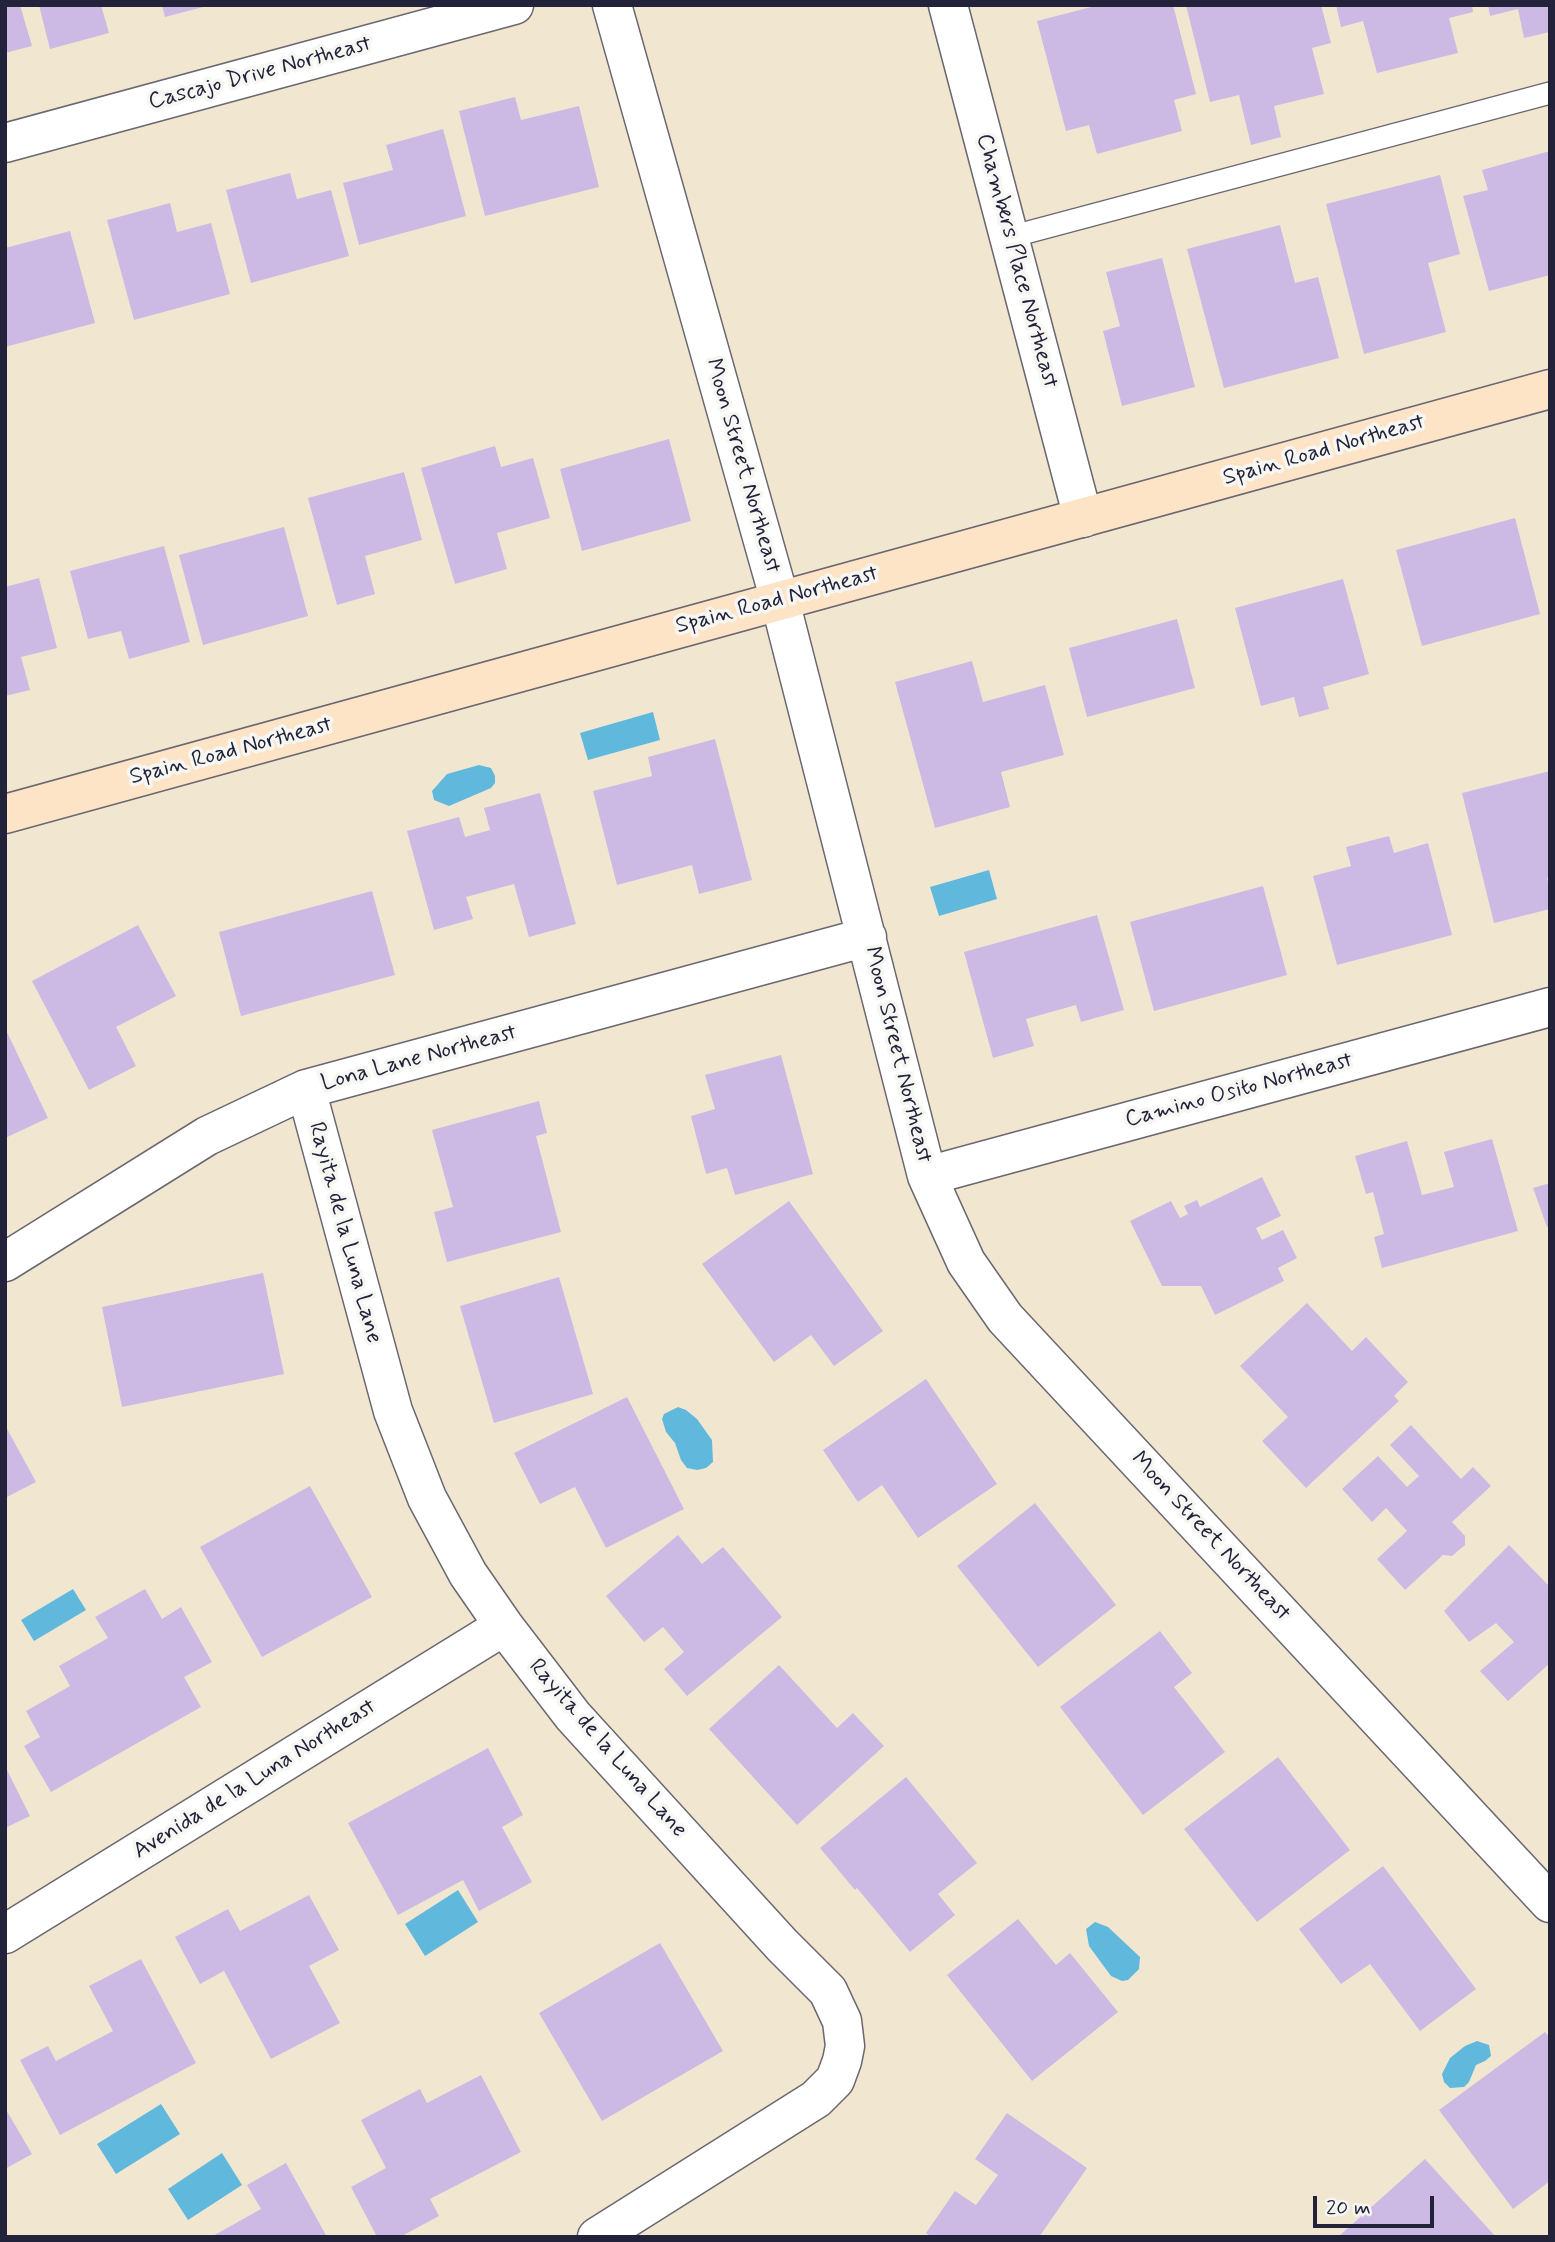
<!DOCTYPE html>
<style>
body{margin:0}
#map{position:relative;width:1555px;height:2242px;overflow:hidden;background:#f1e7d1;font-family:Mynerve,sans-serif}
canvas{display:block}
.frame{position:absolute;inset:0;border:7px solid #22223b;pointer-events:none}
.scale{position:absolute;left:1313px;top:2196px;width:121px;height:32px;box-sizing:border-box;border:4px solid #22223b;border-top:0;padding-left:9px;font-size:21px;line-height:24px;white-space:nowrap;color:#22223b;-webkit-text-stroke:5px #f6f6f2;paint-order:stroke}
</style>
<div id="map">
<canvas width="1555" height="2242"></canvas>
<div class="frame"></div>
<div class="scale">20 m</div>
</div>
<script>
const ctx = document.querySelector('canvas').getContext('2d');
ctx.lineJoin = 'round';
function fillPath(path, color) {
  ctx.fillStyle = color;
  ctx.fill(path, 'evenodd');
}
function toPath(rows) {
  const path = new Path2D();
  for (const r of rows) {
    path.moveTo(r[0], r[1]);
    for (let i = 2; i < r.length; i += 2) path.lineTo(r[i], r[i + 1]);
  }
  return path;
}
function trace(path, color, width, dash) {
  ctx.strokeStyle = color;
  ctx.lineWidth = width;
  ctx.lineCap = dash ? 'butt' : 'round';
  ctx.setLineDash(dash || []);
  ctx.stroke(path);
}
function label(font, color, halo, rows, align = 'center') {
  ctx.font = font + ' Mynerve,sans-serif';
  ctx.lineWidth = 7;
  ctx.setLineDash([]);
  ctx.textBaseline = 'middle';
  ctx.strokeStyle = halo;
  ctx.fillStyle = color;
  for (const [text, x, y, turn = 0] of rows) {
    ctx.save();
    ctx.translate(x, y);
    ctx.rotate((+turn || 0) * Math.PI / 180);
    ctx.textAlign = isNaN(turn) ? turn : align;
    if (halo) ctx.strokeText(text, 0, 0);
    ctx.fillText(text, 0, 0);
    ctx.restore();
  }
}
const water = toPath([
 [653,712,660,740,588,760,580,733],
 [479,765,491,768,495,776,495,783,491,788,449,806,434,800,432,791,447,774],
 [989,870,997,899,939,916,930,887],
 [678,1407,686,1410,697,1419,712,1440,713,1462,706,1468,697,1470,687,1468,681,1460,675,1443,666,1432,662,1419,664,1414],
 [73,1589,86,1610,34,1641,21,1620],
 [458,1890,478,1922,425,1956,405,1924],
 [1095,1922,1108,1927,1140,1957,1139,1969,1128,1980,1122,1981,1111,1976,1089,1946,1086,1929],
 [1477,2041,1489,2045,1491,2056,1485,2061,1476,2065,1469,2082,1464,2087,1450,2088,1444,2082,1442,2074,1450,2058,1465,2046],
 [161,2104,180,2134,116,2174,97,2144],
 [222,2153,242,2185,188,2220,168,2189]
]);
const building = toPath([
 [5,5,20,5,32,46,5,53],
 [39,5,101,5,109,33,50,49],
 [162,5,207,5,207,6,165,17],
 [1099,5,1173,5,1196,94,1174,100,1182,131,1097,154,1089,125,1066,131,1037,21],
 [1186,5,1321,5,1331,43,1312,48,1324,94,1274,106,1281,137,1251,145,1239,95,1210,102],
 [1336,5,1472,5,1473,12,1449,18,1458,53,1377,73,1363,21,1341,27],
 [1488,5,1550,5,1550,32,1524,38,1518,9,1490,16],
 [515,97,521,120,579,106,599,187,485,216,459,111],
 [443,129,466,216,359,245,343,183,393,170,386,145],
 [1550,151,1550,275,1489,291,1463,196,1488,190,1482,170],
 [290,173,297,199,331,190,349,256,251,283,226,190],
 [1440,175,1460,254,1428,263,1446,332,1364,354,1326,204],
 [170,203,177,232,211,223,230,294,134,320,107,220],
 [1280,225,1295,283,1318,277,1339,358,1224,388,1187,249],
 [70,231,95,323,5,347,5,248],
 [1162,258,1195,387,1122,406,1103,331,1120,326,1106,272],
 [669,439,691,521,582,551,560,469],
 [495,446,501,467,533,458,550,518,497,533,507,569,455,584,421,468],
 [404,472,422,540,365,556,375,594,337,605,308,498],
 [1515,518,1540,614,1422,646,1396,550],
 [284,527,308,616,203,645,179,555],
 [164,546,190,642,129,659,121,631,88,639,70,571],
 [39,578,57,648,21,657,30,690,5,696,5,587],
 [1343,579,1369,674,1323,687,1329,709,1299,717,1294,697,1261,706,1235,608],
 [1177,619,1195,688,1087,717,1069,648],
 [972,661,983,702,1045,685,1064,755,1001,772,1010,807,935,828,895,682],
 [715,739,752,880,699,894,692,865,617,885,593,791,652,776,648,757],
 [1550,771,1550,877,1547,878,1550,890,1550,909,1494,923,1462,793],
 [540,793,576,924,529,937,514,884,466,897,473,919,434,930,407,831,459,817,465,837,490,830,484,808],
 [1389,836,1394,853,1428,843,1452,935,1337,965,1313,876,1351,866,1346,847],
 [1263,886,1287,975,1154,1011,1130,922],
 [372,891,395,975,241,1016,219,932],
 [1097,915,1124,1010,1081,1022,1076,1005,1026,1019,1034,1046,993,1058,964,952],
 [138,925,176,996,116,1027,136,1066,89,1090,32,981],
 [5,1028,48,1118,5,1138],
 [781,1055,813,1174,735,1195,727,1168,706,1174,691,1116,715,1109,705,1075],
 [539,1101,547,1133,536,1136,561,1232,447,1262,434,1212,453,1207,432,1130],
 [1492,1139,1518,1231,1382,1268,1374,1237,1384,1234,1373,1192,1366,1194,1355,1156,1407,1141,1422,1195,1454,1187,1444,1152],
 [1262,1177,1281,1216,1256,1228,1262,1240,1283,1230,1297,1258,1278,1268,1284,1281,1215,1315,1201,1286,1162,1286,1130,1221,1171,1201,1180,1218,1188,1214,1184,1206,1197,1200,1200,1207],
 [1550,1183,1550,1226,1547,1227,1533,1188],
 [789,1201,883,1331,834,1366,811,1335,774,1362,702,1264],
 [263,1273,284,1374,122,1407,102,1307],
 [559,1277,593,1394,494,1423,460,1306],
 [1307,1303,1352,1351,1366,1337,1408,1382,1394,1396,1399,1401,1306,1488,1262,1441,1288,1417,1240,1366],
 [926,1379,997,1484,918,1538,882,1485,858,1502,823,1450],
 [627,1397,684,1509,606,1548,575,1487,540,1504,514,1453],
 [5,1425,36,1482,5,1498],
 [1411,1425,1461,1479,1473,1467,1491,1486,1452,1522,1465,1536,1465,1545,1452,1556,1443,1555,1405,1590,1377,1559,1407,1531,1386,1508,1372,1522,1342,1489,1378,1456,1407,1487,1419,1476,1390,1445],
 [310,1486,372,1597,262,1657,200,1547],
 [1035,1503,1116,1605,1038,1667,957,1566],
 [678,1535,702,1564,723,1547,782,1617,687,1696,664,1669,684,1652,663,1627,644,1642,606,1596],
 [1509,1545,1550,1587,1550,1663,1508,1701,1480,1671,1514,1642,1496,1623,1469,1642,1444,1611],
 [145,1589,162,1619,181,1607,212,1662,184,1677,201,1707,51,1792,24,1746,40,1737,26,1711,70,1686,59,1666,108,1638,95,1617],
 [1160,1631,1192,1673,1174,1687,1225,1752,1143,1815,1060,1707],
 [779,1665,837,1728,853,1713,884,1746,797,1825,709,1729],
 [488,1748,523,1815,502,1827,532,1882,479,1911,463,1880,398,1915,348,1823],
 [1278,1757,1350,1850,1257,1922,1184,1829],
 [5,1766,30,1816,5,1828],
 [906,1777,977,1863,938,1894,955,1915,910,1952,857,1888,855,1890,820,1848],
 [1383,1866,1476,1989,1420,2031,1370,1964,1341,1984,1299,1929],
 [309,1895,339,1950,309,1966,340,2023,271,2059,224,1971,200,1984,175,1937,228,1909,240,1931],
 [1018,1919,1056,1965,1070,1953,1118,2012,1032,2081,947,1975],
 [660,1943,723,2051,602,2121,539,2013],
 [141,1959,196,2063,60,2135,20,2060,48,2046,56,2061,113,2031,89,1986],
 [1545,2032,1550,2038,1550,2181,1513,2209,1439,2110],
 [481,2075,521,2152,430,2199,439,2216,400,2237,377,2237,351,2187,386,2168,361,2120,420,2089,427,2103],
 [5,2108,32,2154,5,2169],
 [1007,2113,1087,2168,1039,2237,931,2237,926,2233,955,2191,976,2205,998,2175,975,2159],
 [1425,2159,1496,2237,1338,2237],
 [286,2163,327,2237,211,2237,261,2209,247,2185]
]);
const lane = toPath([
 [1010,237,1550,93]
]);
const street = toPath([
 [612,5,780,601,927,1176,966,1262,1005,1318,1550,1903],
 [948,5,1083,518],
 [5,143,514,5],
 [306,1089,393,1411,427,1498,468,1574,504,1626,573,1716,782,1945,828,1991,842,2021,845,2046,842,2061,835,2080,816,2099,597,2237],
 [927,1176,1550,1007],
 [5,1262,207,1136,306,1089,867,937],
 [5,1934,504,1626]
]);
const secondary = toPath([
 [5,814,1550,389]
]);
const streetNames = [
 ["Cascajo Drive Northeast",260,74,-15],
 ["Chambers Place Northeast",1016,261,75],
 ["Spain Road Northeast",1324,451,-16],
 ["Moon Street Northeast",742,466,74],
 ["Spain Road Northeast",777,601,-15],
 ["Spain Road Northeast",231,752,-15],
 ["Moon Street Northeast",897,1055,76],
 ["Lona Lane Northeast",419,1059,-15],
 ["Camino Osito Northeast",1239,1091,-15],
 ["Rayita de la Luna Lane",344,1233,75],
 ["Moon Street Northeast",1210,1537,47],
 ["Rayita de la Luna Lane",607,1749,49],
 ["Avenida de la Luna Northeast",255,1780,-32]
];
fillPath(water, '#60b8dd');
fillPath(building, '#ccbae4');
trace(lane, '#6a6770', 24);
trace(street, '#6a6770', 41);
trace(secondary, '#6a6770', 41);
trace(lane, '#fff', 21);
trace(street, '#fff', 38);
trace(secondary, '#fee4c6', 38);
label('23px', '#22223b', '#f6f6f2', streetNames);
</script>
